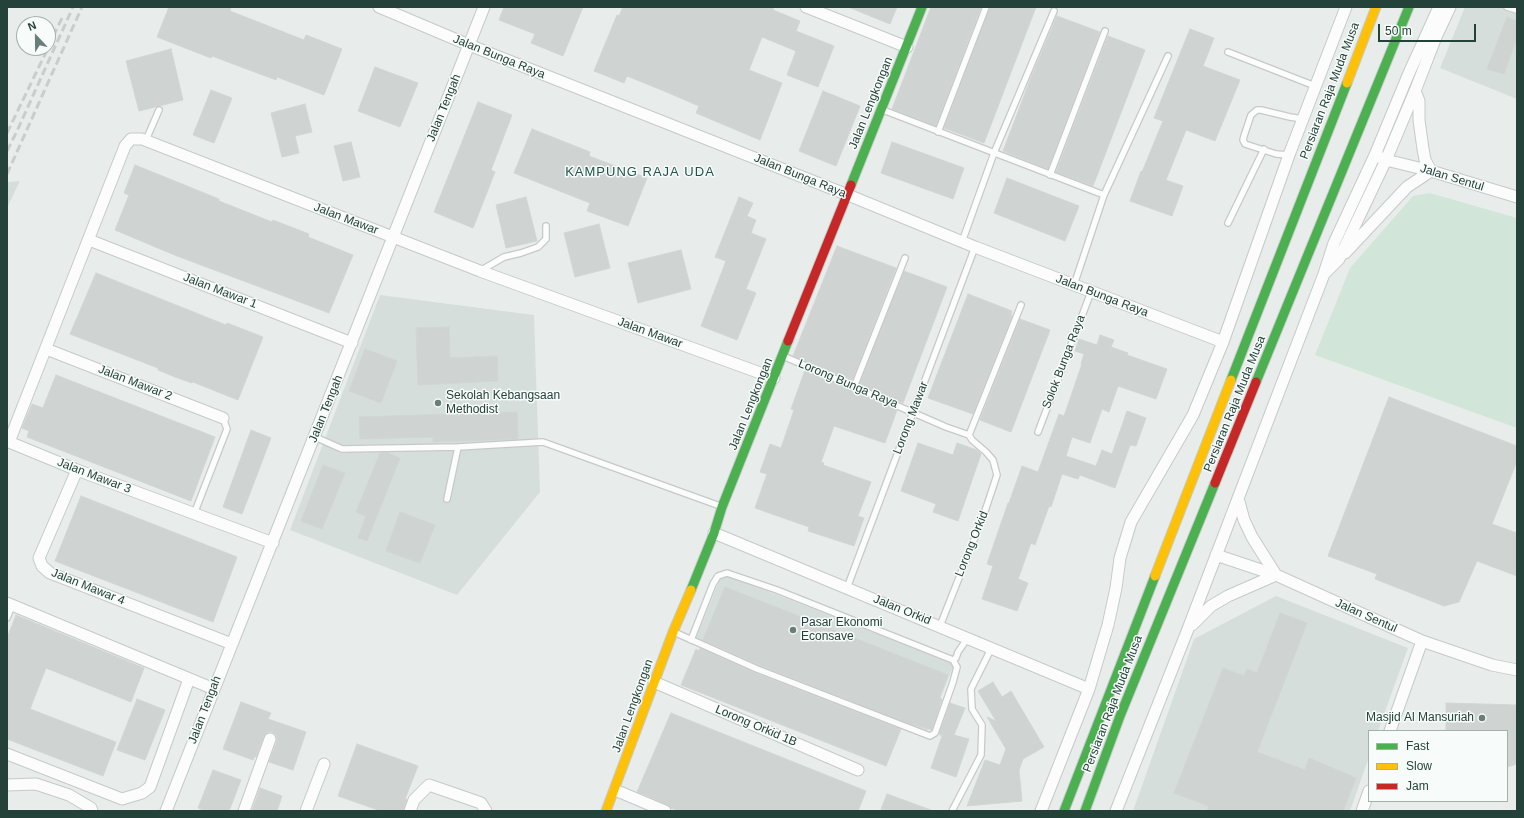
<!DOCTYPE html>
<style>
body{margin:0}
#map{position:relative;width:1524px;height:818px;overflow:hidden;background:#e8edeb;font-family:Helvetica,sans-serif}
canvas{display:block}
.frame{position:absolute;inset:0;border:8px solid #24423a;pointer-events:none}
.legend{position:absolute;left:1368px;top:730px;width:140px;height:72px;box-sizing:border-box;background:#f7fbf9;border:1px solid #a3b1ad;margin:0;padding:5px 7px;list-style:none;font-size:12px;color:#24423a}
.legend li{display:flex;align-items:center;gap:8px;height:20px}
.legend b{width:20px;border:1px solid #a3b1ad}
.north{position:absolute;left:16px;top:16px;width:40px;height:40px;box-sizing:border-box;background:#f7fbf9;border:1px solid #a3b1ad;border-radius:50%;rotate:338deg;font-size:11px;font-weight:700;line-height:16px;text-align:center;color:#24423a}
.north::after{content:'';display:block;margin:auto;width:14px;height:18px;background:#697e78;clip-path:polygon(50% 0,100% 100%,50% 72%,0 100%)}
.scale{position:absolute;left:1378px;top:24px;width:98px;height:18px;box-sizing:border-box;border:2px solid #24423a;border-top:0;padding-left:5px;font-size:12px;line-height:14px;white-space:nowrap;color:#24423a;-webkit-text-stroke:3px #f7fbf9;paint-order:stroke}
</style>
<div id="map">
<canvas width="1524" height="818"></canvas>
<div class="frame"></div>
<ul class="legend">
<li><b style="height:5px;background:#4caf50"></b>Fast</li>
<li><b style="height:5px;background:#ffc107"></b>Slow</li>
<li><b style="height:5px;background:#c62828"></b>Jam</li>
</ul>
<div class="north">N</div>
<div class="scale">50 m</div>
</div>
<script>
const ctx = document.querySelector('canvas').getContext('2d');
ctx.lineJoin = 'round';
function fillPath(path, color) {
  ctx.fillStyle = color;
  ctx.fill(path, 'evenodd');
}
function toPath(rows) {
  const path = new Path2D();
  for (const r of rows) {
    path.moveTo(r[0], r[1]);
    for (let i = 2; i < r.length; i += 2) path.lineTo(r[i], r[i + 1]);
  }
  return path;
}
function trace(path, color, width, dash) {
  ctx.strokeStyle = color;
  ctx.lineWidth = width;
  ctx.lineCap = dash ? 'butt' : 'round';
  ctx.setLineDash(dash || []);
  ctx.stroke(path);
}
function label(font, color, halo, rows, align = 'center') {
  ctx.font = font + ' Helvetica,sans-serif';
  ctx.lineWidth = 3;
  ctx.setLineDash([]);
  ctx.textBaseline = 'middle';
  ctx.strokeStyle = halo;
  ctx.fillStyle = color;
  for (const [text, x, y, turn = 0] of rows) {
    ctx.save();
    ctx.translate(x, y);
    ctx.rotate((+turn || 0) * Math.PI / 180);
    ctx.textAlign = isNaN(turn) ? turn : align;
    if (halo) ctx.strokeText(text, 0, 0);
    ctx.fillText(text, 0, 0);
    ctx.restore();
  }
}
const built = toPath([
 [1465,7,1517,7,1517,99,1440,68],
 [20,181,7,208,7,182],
 [380,295,534,315,540,492,457,595,290,530],
 [729,576,951,663,953,667,927,732,696,638,720,579],
 [1276,596,1408,648,1378,731,1369,731,1369,757,1350,811,1133,811,1194,639]
]);
const green = toPath([
 [1430,193,1517,218,1517,428,1315,355,1350,268,1413,196]
]);
const building = toPath([
 [169,7,231,7,230,11,304,40,306,35,342,49,324,95,277,77,276,80,212,56,211,58,157,37,169,7],
 [504,7,583,7,563,56,531,43,535,34,499,20,504,7],
 [623,7,774,7,773,10,800,21,796,31,834,46,818,87,787,75,796,51,762,37,749,70,782,83,760,140,696,113,699,106,664,91,627,76,624,83,594,71,617,15,619,16,623,7],
 [848,7,897,7,890,24,848,7],
 [931,7,981,7,936,126,892,109,931,7],
 [990,7,1036,7,984,143,944,128,990,7],
 [1057,16,1100,32,1048,169,1003,151,1032,75,1057,16],
 [1507,17,1517,21,1517,38,1504,74,1487,69,1507,17],
 [1190,29,1214,38,1203,66,1240,80,1215,141,1186,130,1166,180,1183,186,1172,216,1130,201,1141,171,1142,172,1163,121,1154,118,1190,29],
 [1108,36,1145,50,1093,186,1056,172,1108,36],
 [171,49,183,100,139,111,126,61,171,49],
 [375,67,418,83,400,127,358,111,375,67],
 [211,90,232,98,214,143,193,135,211,90],
 [823,91,860,106,836,166,799,151,823,91],
 [478,102,512,115,491,170,495,172,473,228,434,212,478,102],
 [305,104,312,132,295,136,299,153,282,157,271,113,305,104],
 [532,129,590,152,589,156,647,178,628,226,587,211,590,203,514,173,532,129],
 [351,142,360,177,343,181,334,146,351,142],
 [892,142,964,168,953,199,881,173,892,142],
 [135,165,219,199,219,201,272,222,273,220,309,234,308,237,353,255,329,313,177,256,115,230,129,195,124,193,135,165],
 [1007,178,1079,206,1065,241,994,213,1007,178],
 [526,197,537,241,506,248,496,205,526,197],
 [739,197,753,203,747,216,756,220,751,233,766,239,746,289,756,293,737,340,701,326,726,261,715,257,739,197],
 [599,224,610,268,575,277,564,233,599,224],
 [837,246,896,268,852,381,793,356,837,246],
 [681,250,691,289,638,303,628,263,681,250],
 [904,271,947,287,903,403,859,385,904,271],
 [96,273,226,325,227,323,263,337,238,400,193,382,192,383,175,377,158,370,158,368,70,334,96,273],
 [968,294,1012,311,1011,316,1012,316,973,414,928,398,968,294],
 [1020,319,1050,330,1011,432,980,420,1020,319],
 [449,327,450,358,497,356,498,381,418,385,416,328,449,327],
 [1100,335,1114,340,1111,347,1128,353,1127,355,1167,369,1156,399,1118,386,1109,412,1102,409,1090,443,1072,437,1066,456,1096,466,1102,450,1112,454,1127,411,1146,418,1136,446,1130,445,1115,488,1080,475,1078,479,1062,474,1051,507,1049,506,1035,545,1031,543,1018,579,1028,583,1017,611,982,599,993,566,987,564,1008,503,1009,503,1022,466,1038,472,1059,414,1064,416,1082,364,1081,364,1084,354,1075,351,1079,339,1097,345,1100,335],
 [365,349,397,361,381,403,349,391,365,349],
 [805,370,897,410,885,443,834,426,821,462,824,463,823,465,871,482,858,516,864,518,854,546,808,531,809,527,755,508,767,474,760,472,770,444,781,448,794,410,791,409,805,370],
 [56,375,215,437,191,501,27,437,29,431,22,428,32,404,43,408,56,375],
 [1389,397,1517,446,1517,461,1492,524,1517,533,1517,576,1477,561,1459,602,1444,606,1375,579,1377,574,1328,556,1389,397],
 [517,412,518,439,433,442,433,437,360,439,359,417,517,412],
 [251,430,271,438,242,514,223,507,251,430],
 [918,443,953,455,957,443,977,450,981,454,958,521,933,512,936,504,901,491,918,443],
 [386,452,400,458,367,541,358,538,366,516,356,512,380,453,386,452],
 [323,465,345,473,322,529,301,521,323,465],
 [81,496,237,557,213,622,55,561,81,496],
 [400,512,435,525,420,563,386,551,400,512],
 [725,587,948,675,939,698,942,699,932,730,904,722,759,665,703,640,725,587],
 [1280,613,1307,623,1257,752,1305,770,1309,758,1356,778,1343,811,1207,811,1209,806,1174,793,1223,668,1244,676,1247,669,1257,673,1280,613],
 [16,615,144,668,131,702,46,668,30,709,116,742,103,776,7,739,7,638,16,615],
 [700,648,755,673,901,729,886,766,681,685,696,649,699,651,700,648],
 [993,682,1002,697,1011,691,1044,747,1023,759,1019,770,1022,801,967,806,985,760,1000,765,1006,749,987,717,996,721,978,691,993,682],
 [137,699,165,710,145,760,117,750,137,699],
 [241,702,271,713,268,719,306,732,293,770,269,762,277,741,276,735,272,732,268,732,264,736,256,757,255,756,253,760,223,749,241,702],
 [950,703,965,708,954,735,969,739,956,777,931,768,942,736,939,734,950,703],
 [1446,703,1517,705,1517,764,1507,767,1507,731,1446,731,1446,703],
 [671,713,866,791,858,811,679,811,671,808,668,805,637,792,671,713],
 [357,744,418,766,405,799,407,799,403,811,381,811,338,796,357,744],
 [213,770,241,780,229,811,206,811,198,808,213,770],
 [260,788,282,796,277,811,252,811,260,788],
 [887,794,931,810,931,811,887,811,881,809,887,794]
]);
const lane = toPath([
 [1507,7,1517,10],
 [1228,52,1315,86],
 [883,110,1104,195],
 [938,132,986,7],
 [146,140,159,110],
 [1289,155,1276,154,1245,144,1243,140,1244,136,1251,115,1257,110,1261,110,1290,117,1303,119],
 [1050,175,1105,31],
 [1228,223,1264,149],
 [962,242,994,153,1054,11],
 [480,271,504,257,521,253,538,247,546,239,546,226],
 [1074,285,1104,195,1168,56],
 [783,356,946,427,969,435,972,440,986,452,993,460,997,475,983,517,940,626],
 [854,387,905,258],
 [1038,432,1091,292],
 [969,435,1021,305],
 [315,437,342,449,458,447,543,442,720,506],
 [447,499,458,447],
 [194,514,227,429,223,418],
 [847,588,975,247],
 [7,618,12,606],
 [674,632,757,669,930,736,935,733,953,682,957,667,953,660],
 [691,640,713,584,718,576,727,573,777,590,953,660,956,658,958,652,967,639],
 [952,811,981,755,982,725,972,709,971,689,991,649]
]);
const street = toPath([
 [379,7,469,45,848,195,975,247,1223,342],
 [806,7,907,47],
 [1415,91,1419,101,1419,120,1423,149,1425,160,1431,171],
 [1379,157,1386,160,1431,171,1517,197],
 [89,240,352,343],
 [1345,253,1407,187,1431,171],
 [1326,272,1339,259,1386,160,1415,91,1436,37,1450,7],
 [46,349,223,418],
 [77,470,39,558,42,566,50,573,232,644],
 [714,533,1089,689],
 [273,543,77,470,9,442,125,146,131,139,142,139,480,271,774,378],
 [1216,555,1276,575,1422,641,1492,665,1517,670],
 [7,603,214,689],
 [1192,625,1211,606,1228,596,1276,575,1252,537,1244,520,1238,498],
 [654,682,858,770],
 [1390,731,1422,641],
 [7,754,122,799,142,793,150,787,189,679],
 [7,785,36,784,69,795,91,808,92,811],
 [615,790,665,811],
 [166,811,484,7],
 [244,811,270,739],
 [306,811,324,764],
 [410,811,414,800,429,785,481,803,486,811],
 [1041,811,1089,689,1108,625,1116,588,1120,558,1131,522,1193,415,1223,342,1289,155,1346,7],
 [1116,811,1188,629,1324,274,1334,243,1375,155,1409,73,1439,7],
 [1362,811,1369,791]
]);
const fast = toPath([
 [851,185,922,7],
 [1231,380,1347,83],
 [1256,382,1409,7],
 [691,590,714,533,722,507,788,341],
 [1064,811,1155,576],
 [1085,811,1120,716,1215,483]
]);
const slow = toPath([
 [1347,83,1376,7],
 [1155,576,1231,380],
 [606,811,673,632,691,590]
]);
const jam = toPath([
 [788,341,851,185],
 [1215,483,1256,382]
]);
const rail = toPath([
 [48,47,62,18],
 [7,133,48,48],
 [7,151,17,131,73,7],
 [7,174,82,7]
]);
const markers = [
 [438,403,4,"#697e78"],
 [793,630,4,"#697e78"],
 [1482,718,4,"#697e78"]
];
const streetNames = [
 ["Jalan Bunga Raya",499,57,22],
 ["Persiaran Raja Muda Musa",1330,91,-69],
 ["Jalan Lengkongan",871,103,-68],
 ["Jalan Tengah",444,108,-68],
 ["Jalan Bunga Raya",800,176,22],
 ["Jalan Sentul",1452,178,17],
 ["Jalan Mawar",346,219,21],
 ["Jalan Mawar 1",220,291,21],
 ["Jalan Bunga Raya",1102,296,21],
 ["Jalan Mawar",650,333,20],
 ["Solok Bunga Raya",1064,362,-69],
 ["Jalan Mawar 2",135,383,21],
 ["Lorong Bunga Raya",848,384,23],
 ["Jalan Lengkongan",751,404,-68],
 ["Persiaran Raja Muda Musa",1235,404,-68],
 ["Jalan Tengah",326,409,-68],
 ["Lorong Mawar",911,418,-69],
 ["Jalan Mawar 3",94,476,21],
 ["Lorong Orkid",972,544,-68],
 ["Jalan Mawar 4",88,587,22],
 ["Jalan Orkid",902,610,22],
 ["Jalan Sentul",1366,616,24],
 ["Persiaran Raja Muda Musa",1113,704,-69],
 ["Jalan Lengkongan",633,706,-70],
 ["Jalan Tengah",205,710,-69],
 ["Lorong Orkid 1B",756,726,23]
];
const poiNames = [
 ["Sekolah Kebangsaan",446,396],
 ["Methodist",446,410],
 ["Pasar Ekonomi",801,623],
 ["Econsave",801,637],
 ["Masjid Al Mansuriah",1474,718,"right"]
];
const neighbourhoodNames = [
 ["KAMPUNG RAJA UDA",640,172]
];
fillPath(built, '#d6dedb');
fillPath(green, '#d1e6d8');
fillPath(building, '#cfd4d2');
trace(building, '#d1d6d4', 1);
trace(lane, '#c5cac8', 8);
trace(street, '#c5cac8', 13);
trace(fast, '#c3cbc8', 11);
trace(slow, '#c3cbc8', 11);
trace(jam, '#c3cbc8', 11);
trace(lane, '#fcfcfc', 5.5);
trace(street, '#fcfcfc', 11);
trace(fast, '#4caf50', 9);
trace(slow, '#ffc107', 9);
trace(jam, '#c62828', 9);
trace(rail, '#c9cdcc', 3, [8, 4]);
for (const [x, y, r, color] of markers) {
  const dot = new Path2D();
  dot.arc(x, y, r, 0, 2 * Math.PI);
  ctx.fillStyle = color;
  ctx.fill(dot);
  trace(dot, '#f7fbf9', 1.5);
}
label('12px', '#24423a', '#f7fbf9', streetNames);
label('12px', '#24423a', '#f7fbf9', poiNames, 'left');
ctx.letterSpacing = '1px';
label('13px', '#1f5548', '#f7fbf9', neighbourhoodNames);
ctx.letterSpacing = '0px';
</script>
